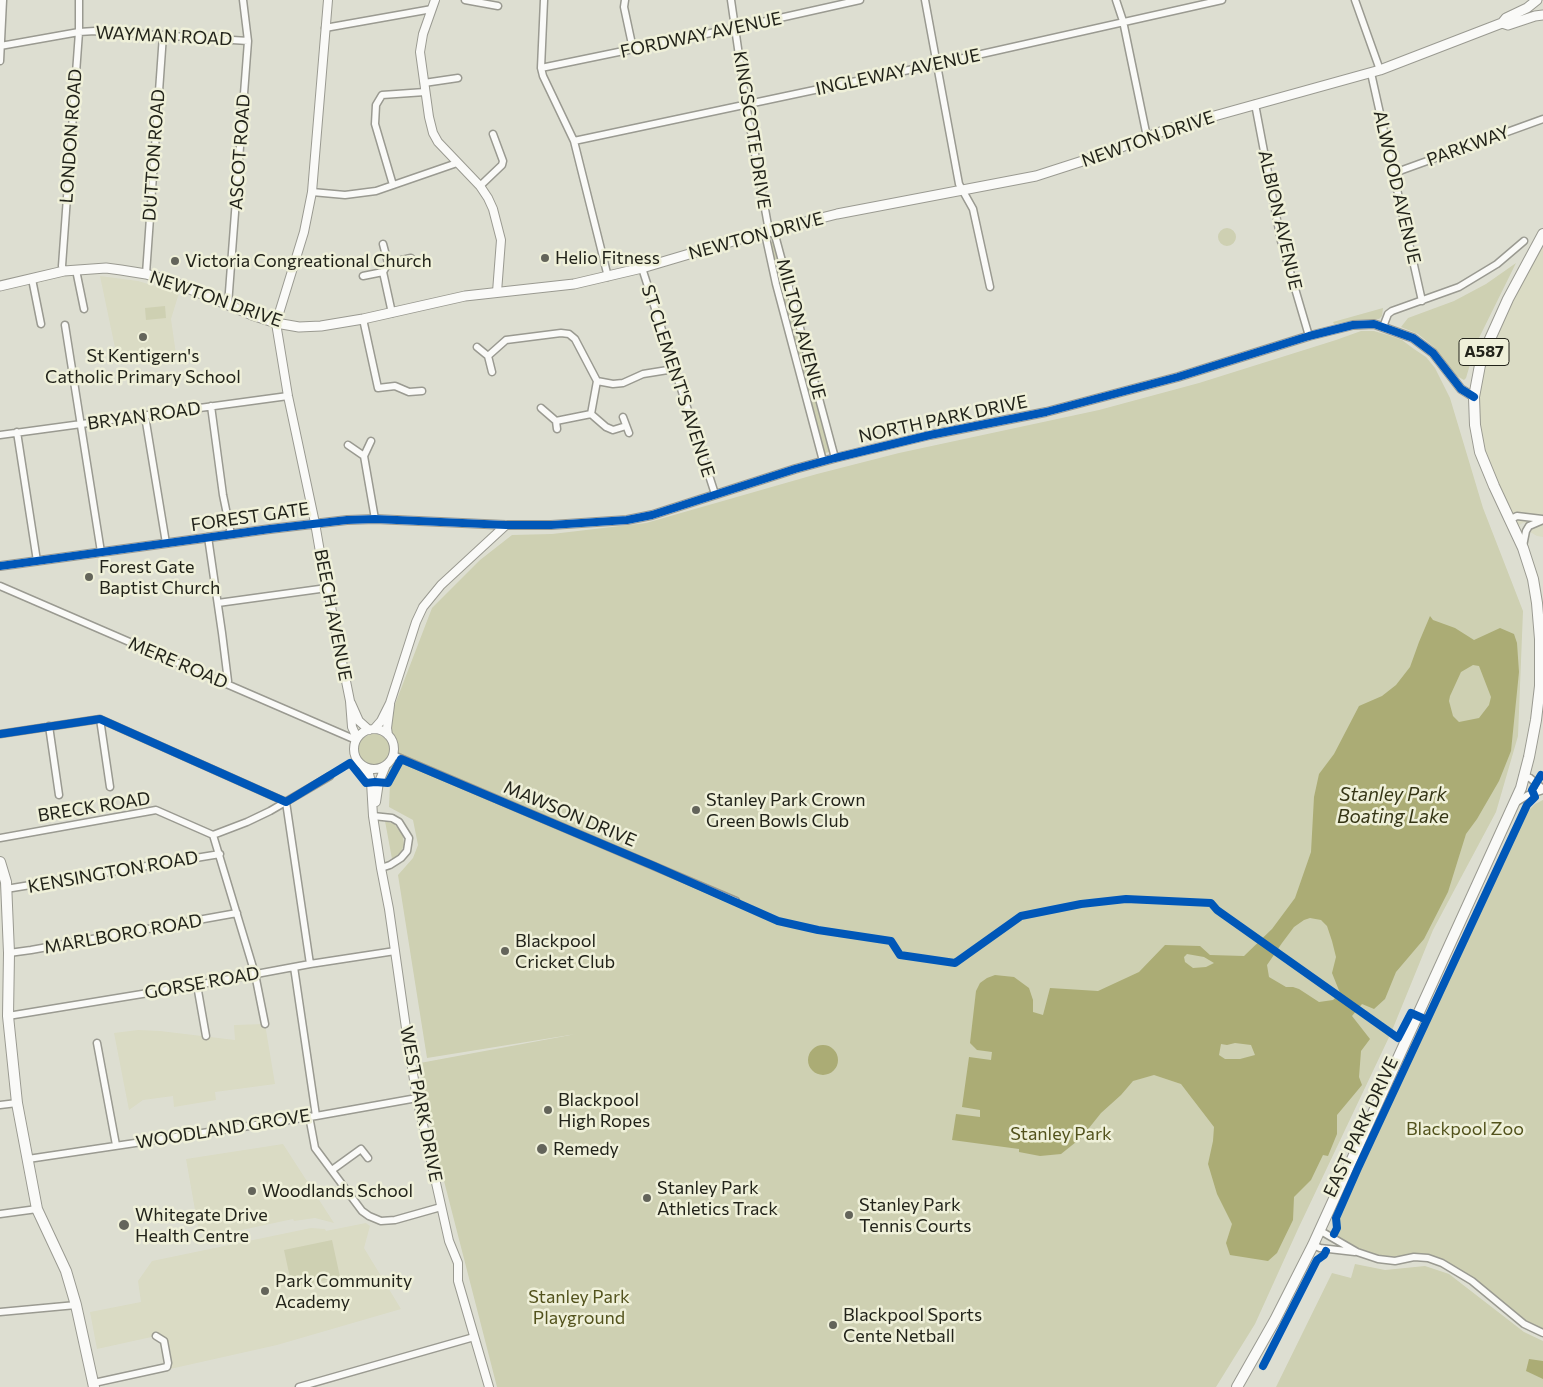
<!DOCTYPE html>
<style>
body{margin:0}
canvas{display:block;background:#ddded1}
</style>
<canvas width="1543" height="1387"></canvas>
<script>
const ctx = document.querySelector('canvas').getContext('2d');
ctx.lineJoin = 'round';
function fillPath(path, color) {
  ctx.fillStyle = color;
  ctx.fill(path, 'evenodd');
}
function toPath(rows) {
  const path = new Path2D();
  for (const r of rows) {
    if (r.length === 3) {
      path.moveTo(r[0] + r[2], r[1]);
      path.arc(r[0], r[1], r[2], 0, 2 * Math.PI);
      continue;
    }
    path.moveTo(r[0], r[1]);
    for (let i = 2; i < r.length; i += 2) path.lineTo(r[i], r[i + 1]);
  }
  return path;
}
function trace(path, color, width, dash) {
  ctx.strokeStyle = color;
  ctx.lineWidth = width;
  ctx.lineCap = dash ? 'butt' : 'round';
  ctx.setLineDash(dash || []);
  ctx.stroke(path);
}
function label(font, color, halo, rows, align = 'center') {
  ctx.font = font + ' Commissioner,sans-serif';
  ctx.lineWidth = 5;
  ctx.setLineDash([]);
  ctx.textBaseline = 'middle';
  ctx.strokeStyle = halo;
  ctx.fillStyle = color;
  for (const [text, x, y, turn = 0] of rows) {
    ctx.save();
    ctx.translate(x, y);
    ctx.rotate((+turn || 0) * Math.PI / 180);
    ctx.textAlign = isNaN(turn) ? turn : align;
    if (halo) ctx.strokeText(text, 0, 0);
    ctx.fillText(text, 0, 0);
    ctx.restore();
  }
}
const built = toPath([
 [1541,247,1543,248,1543,537,1537,536,1530,532,1531,529,1524,522,1514,529,1475,425,1484,354],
 [100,276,138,281,179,293,171,319,176,354,118,362],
 [265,1024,275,1084,215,1092,216,1100,174,1107,173,1096,143,1100,129,1110,114,1033,138,1030,160,1031,235,1040,234,1025],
 [283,1144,334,1223,315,1218,294,1221,293,1219,204,1238,202,1226,198,1227,186,1159],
 [366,1223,370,1226,364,1248,401,1309,277,1345,170,1369,164,1341,156,1336,97,1349,90,1312,141,1302,138,1281,152,1261,311,1228,325,1229,326,1231]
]);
const green = toPath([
 [1227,237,9],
 [776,241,833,451,821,454,765,244],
 [1516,263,1476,344,1466,378,1464,380,1455,375,1434,347,1418,334,1401,327,1408,318,1454,301,1486,284],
 [165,306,166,318,146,320,145,308],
 [1383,308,1382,316,1379,319,1355,320,1334,324,1333,322],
 [1361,331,1374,331,1388,335,1402,340,1414,349,1426,357,1435,368,1450,398,1483,508,1523,611,1518,736,1496,812,1433,930,1391,1033,1298,1229,1255,1324,1216,1387,497,1387,435,1146,420,1063,576,1034,427,1058,398,875,413,858,418,845,413,820,389,807,390,783,383,781,397,752,394,742,381,727,392,717,394,707,432,608,480,560,512,535,552,534,646,523,817,474,899,453,1099,410,1199,383,1336,340],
 [374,750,16],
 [1543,800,1543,1333,1539,1331,1472,1281,1428,1259,1378,1259,1334,1238,1339,1228,1338,1217,1348,1192,1528,811,1535,804],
 [385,821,394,824,403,835,404,845,402,850,397,858,392,859],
 [332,1240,340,1277,292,1287,284,1250],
 [1355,1264,1385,1270,1425,1266,1449,1274,1524,1332,1543,1341,1543,1387,1276,1387,1332,1273,1351,1278]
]);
const water = toPath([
 [1430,616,1433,620,1455,628,1474,640,1500,628,1514,634,1517,643,1519,672,1511,751,1499,781,1477,819,1466,834,1448,892,1424,939,1396,972,1385,999,1374,1009,1362,1004,1352,1016,1370,1039,1361,1051,1359,1077,1362,1085,1337,1115,1337,1134,1328,1156,1323,1155,1311,1180,1294,1197,1293,1220,1277,1253,1268,1261,1230,1255,1226,1243,1232,1224,1217,1194,1208,1164,1213,1141,1214,1127,1181,1084,1154,1075,1133,1081,1121,1095,1101,1113,1081,1138,1061,1154,1040,1156,1019,1152,1019,1149,952,1140,956,1114,980,1117,980,1110,962,1107,969,1057,991,1060,992,1052,977,1050,970,1043,976,991,980,983,987,978,995,975,1014,977,1029,988,1033,1000,1033,1012,1043,1015,1050,988,1098,991,1139,972,1165,945,1200,946,1210,955,1244,956,1272,929,1295,898,1311,852,1314,797,1319,774,1334,754,1359,706,1382,696,1396,685,1410,667,1419,642],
 [1473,665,1479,666,1491,697,1489,705,1479,718,1459,722,1453,716,1449,701,1450,696,1461,672],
 [1310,918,1321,920,1327,926,1332,941,1336,957,1332,973,1340,993,1333,1000,1319,1002,1299,989,1293,987,1286,987,1269,977,1267,965,1282,943,1294,927,1304,920],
 [1187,954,1204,957,1214,963,1206,967,1193,968,1185,962,1184,957],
 [1235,1043,1251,1045,1255,1055,1240,1059,1225,1059,1219,1055,1221,1044,1227,1045],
 [823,1060,15],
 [1529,1359,1543,1361,1543,1379,1526,1371]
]);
const minor = toPath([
 [465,0,498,6],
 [544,0,541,68,543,76,574,141,608,277],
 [625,0,624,7,633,49],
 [731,0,746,104,769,231],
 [925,0,959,184,973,209,990,287],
 [1116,0,1123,21,1147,137],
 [1355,0,1380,70],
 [325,28,432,9],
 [0,46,79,32,95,31,248,41],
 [0,61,3,0],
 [541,68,735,28,860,0],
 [1371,73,1422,301],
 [424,83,458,78],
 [1255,104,1281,241,1309,336],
 [574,141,937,64,1222,0],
 [1394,173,1543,119],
 [393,185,375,124,376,105,382,95,425,92],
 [480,186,502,165,503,161,493,134],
 [312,192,345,195,376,191,457,163],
 [769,231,766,238,776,284,823,461],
 [769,231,775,235,835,458],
 [383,244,388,263,383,272,392,313],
 [388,263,411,258],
 [642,268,715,494],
 [76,270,84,309],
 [64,271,62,266,79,32,79,0],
 [146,274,163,35],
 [363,276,383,272],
 [32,279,41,324],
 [228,305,248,41,243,0],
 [363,319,378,388,395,386,409,392,422,391],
 [65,325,101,552],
 [1383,327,1388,314,1392,311,1459,287,1497,264,1524,241],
 [477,347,488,356,492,372],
 [488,356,506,340,561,333,569,334,575,339,597,381,613,384,623,383,643,374,674,369],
 [211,406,223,495,231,534],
 [541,408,556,421,591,414,597,381],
 [591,414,606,427,613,430,626,426],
 [145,416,166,543],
 [623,417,629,433],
 [556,421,557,429],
 [17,432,37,561],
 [0,435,288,396],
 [371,441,364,456,375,519],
 [348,445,364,456],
 [1509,520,1517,516,1542,519],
 [208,537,222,633,228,681,226,684],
 [1523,546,1526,531,1529,526,1543,520],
 [0,586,356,740],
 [218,603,327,588],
 [100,719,110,787],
 [49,726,59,795],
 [0,734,100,719,286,802],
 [393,755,736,901],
 [1523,776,1530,778,1543,789],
 [286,802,310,964],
 [1515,803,1528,795,1543,790],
 [373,816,392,818,399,822,409,838,407,851,401,858,390,865,381,868],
 [213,835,255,974,265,1024],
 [0,838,156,810,213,835,247,822,270,811,330,776],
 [6,889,220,854],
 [9,953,31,950,237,913],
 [294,967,316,1116],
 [197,985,206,1036],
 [8,1016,197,985,310,964,395,951],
 [97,1043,116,1145],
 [0,1105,17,1103],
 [309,1116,315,1148,362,1211,369,1216,381,1221,395,1220,441,1207],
 [28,1159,316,1116,417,1098],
 [332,1170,361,1149,368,1158],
 [0,1214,37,1209],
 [1319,1230,1357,1252,1378,1259,1395,1261,1414,1257,1428,1258,1442,1263,1472,1281,1524,1324,1543,1333],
 [1313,1245,1320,1248,1355,1252],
 [0,1312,76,1305],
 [94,1383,167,1367,168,1363,164,1341,156,1336],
 [299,1387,474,1337]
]);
const tertiary = toPath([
 [328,0,312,192,304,232,276,323,288,396,315,523,320,552,350,701,352,727,357,738],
 [435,0,423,34,420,52,429,117,433,133,438,142,480,186,488,198,493,209,501,240,497,292],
 [0,566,270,529,347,520,375,519,506,525,551,525,627,520,652,515,795,469,835,458,930,435,1046,412,1178,377,1309,336,1353,325,1374,324,1413,338,1433,353,1461,389,1474,397],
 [351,703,359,721,369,730],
 [374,729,381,721,390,703,416,622,423,607,441,585,506,525],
 [374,749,20],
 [388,735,387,728,390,705],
 [363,766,369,774,371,782,373,816,381,868,389,909,409,1049,417,1098,449,1241,458,1263,458,1281,489,1387],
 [376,802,379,782,386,765]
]);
const secondary = toPath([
 [1502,23,1508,25,1535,16,1543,15],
 [0,286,64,271,106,268,121,270,146,274,173,282,252,315,276,323,299,327,321,326,363,319,465,296,574,284,642,268,750,236,837,214,1036,176,1095,157,1171,128,1380,70,1502,23,1506,18,1527,8,1537,0]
]);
const primary = toPath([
 [0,862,6,882,9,953,8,1016,17,1103,37,1209,66,1271,76,1305,94,1387],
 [1237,1387,1275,1320,1313,1245,1521,788,1529,757,1536,720,1540,686,1540,639,1537,603,1533,579,1523,548,1494,486,1480,452,1475,425,1474,397,1480,365,1490,339,1508,299,1543,234]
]);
const cycleway = toPath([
 [0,566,270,529,347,520,375,519,506,525,551,525,627,520,652,515,795,469,835,458,930,435,1046,412,1178,377,1309,336,1353,325,1374,324,1413,338,1433,353,1461,389,1474,397],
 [0,734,100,719,286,802,350,763,366,783,375,782,388,783,401,759,654,866,778,921,818,930,891,941,900,955,955,963,1021,916,1081,904,1126,899,1211,903,1217,910,1398,1038,1411,1013,1427,1020],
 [1334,1234,1337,1228,1336,1218,1358,1168,1527,805,1535,797,1532,790,1541,775,1543,776],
 [1263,1366,1317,1260,1324,1255,1326,1251]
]);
const markers = [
 [545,258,5,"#63645a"],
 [175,261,5,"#63645a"],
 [143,337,5,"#63645a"],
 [89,577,5,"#63645a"],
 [696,810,5,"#63645a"],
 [505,951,5,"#63645a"],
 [548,1110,5,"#63645a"],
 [542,1149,6,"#63645a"],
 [252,1191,5,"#63645a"],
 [647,1198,5,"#63645a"],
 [849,1215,5,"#63645a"],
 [124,1225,6,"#63645a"],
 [265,1291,5,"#63645a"],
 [833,1325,5,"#63645a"]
];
const shields = [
 [1484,352,50]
];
const shieldNames = [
 ["A587",1484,352]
];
const streetNames = [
 ["FORDWAY AVENUE",701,35,-12],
 ["WAYMAN ROAD",164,36,3],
 ["INGLEWAY AVENUE",898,72,-12],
 ["KINGSCOTE DRIVE",752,130,81],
 ["LONDON ROAD",71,136,-86],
 ["NEWTON DRIVE",1148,139,-19],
 ["PARKWAY",1468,146,-20],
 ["ASCOT ROAD",240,152,-86],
 ["DUTTON ROAD",154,155,-86],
 ["ALWOOD AVENUE",1397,187,77],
 ["ALBION AVENUE",1280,220,77],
 ["NEWTON DRIVE",756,236,-15],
 ["NEWTON DRIVE",216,299,19],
 ["MILTON AVENUE",801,329,75],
 ["ST CLEMENT'S AVENUE",678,381,72],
 ["BRYAN ROAD",144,416,-8],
 ["NORTH PARK DRIVE",943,419,-12],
 ["FOREST GATE",250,517,-8],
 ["BEECH AVENUE",333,615,79],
 ["MERE ROAD",178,663,23],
 ["BRECK ROAD",94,807,-9],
 ["MAWSON DRIVE",570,814,23],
 ["KENSINGTON ROAD",113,872,-10],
 ["MARLBORO ROAD",123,934,-10],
 ["GORSE ROAD",202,983,-10],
 ["WEST PARK DRIVE",421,1104,79],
 ["EAST PARK DRIVE",1361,1127,-65],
 ["WOODLAND GROVE",223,1129,-9]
];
const poiNames = [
 ["Helio Fitness",555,258],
 ["Victoria Congreational Church",185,261],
 ["St Kentigern's",143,356,"center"],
 ["Catholic Primary School",143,377,"center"],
 ["Forest Gate",99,567],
 ["Baptist Church",99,588],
 ["Stanley Park Crown",706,800],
 ["Green Bowls Club",706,821],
 ["Blackpool",515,941],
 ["Cricket Club",515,962],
 ["Blackpool",558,1100],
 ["High Ropes",558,1121],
 ["Remedy",553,1149],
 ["Stanley Park",657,1188],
 ["Athletics Track",657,1209],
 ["Woodlands School",262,1191],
 ["Stanley Park",859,1205],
 ["Tennis Courts",859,1226],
 ["Whitegate Drive",135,1215],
 ["Health Centre",135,1236],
 ["Park Community",275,1281],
 ["Academy",275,1302],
 ["Blackpool Sports",843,1315],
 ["Cente Netball",843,1336]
];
const parkNames = [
 ["Blackpool Zoo",1465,1129],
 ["Stanley Park",1061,1134],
 ["Stanley Park",579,1297],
 ["Playground",579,1318]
];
const waterNames = [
 ["Stanley Park",1393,795],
 ["Boating Lake",1393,817]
];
fillPath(built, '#dadbc4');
fillPath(green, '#ced0b2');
fillPath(water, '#abac75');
trace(minor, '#9a9a91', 9);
trace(tertiary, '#9a9a91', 10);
trace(secondary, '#9a9a91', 11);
trace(primary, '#9a9a91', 12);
trace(minor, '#fafaf8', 6);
trace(tertiary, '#fafaf8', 8);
trace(secondary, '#fafaf8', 9);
trace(primary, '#fafaf8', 10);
trace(cycleway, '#0057b8', 8);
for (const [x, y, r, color] of markers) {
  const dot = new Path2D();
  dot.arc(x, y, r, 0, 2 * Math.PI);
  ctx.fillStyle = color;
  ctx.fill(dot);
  trace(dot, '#eff0d9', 2);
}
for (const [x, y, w] of shields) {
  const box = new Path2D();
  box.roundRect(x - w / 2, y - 13.5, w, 27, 4);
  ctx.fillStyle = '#eff0d9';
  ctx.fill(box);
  trace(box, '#22231a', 1);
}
label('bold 16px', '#22231a', null, shieldNames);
label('18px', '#22231a', '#eff0d9', streetNames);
label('18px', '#22231a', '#eff0d9', poiNames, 'left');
label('18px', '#52521c', '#eff0d9', parkNames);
label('italic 19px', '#353515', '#eff0d9', waterNames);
</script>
